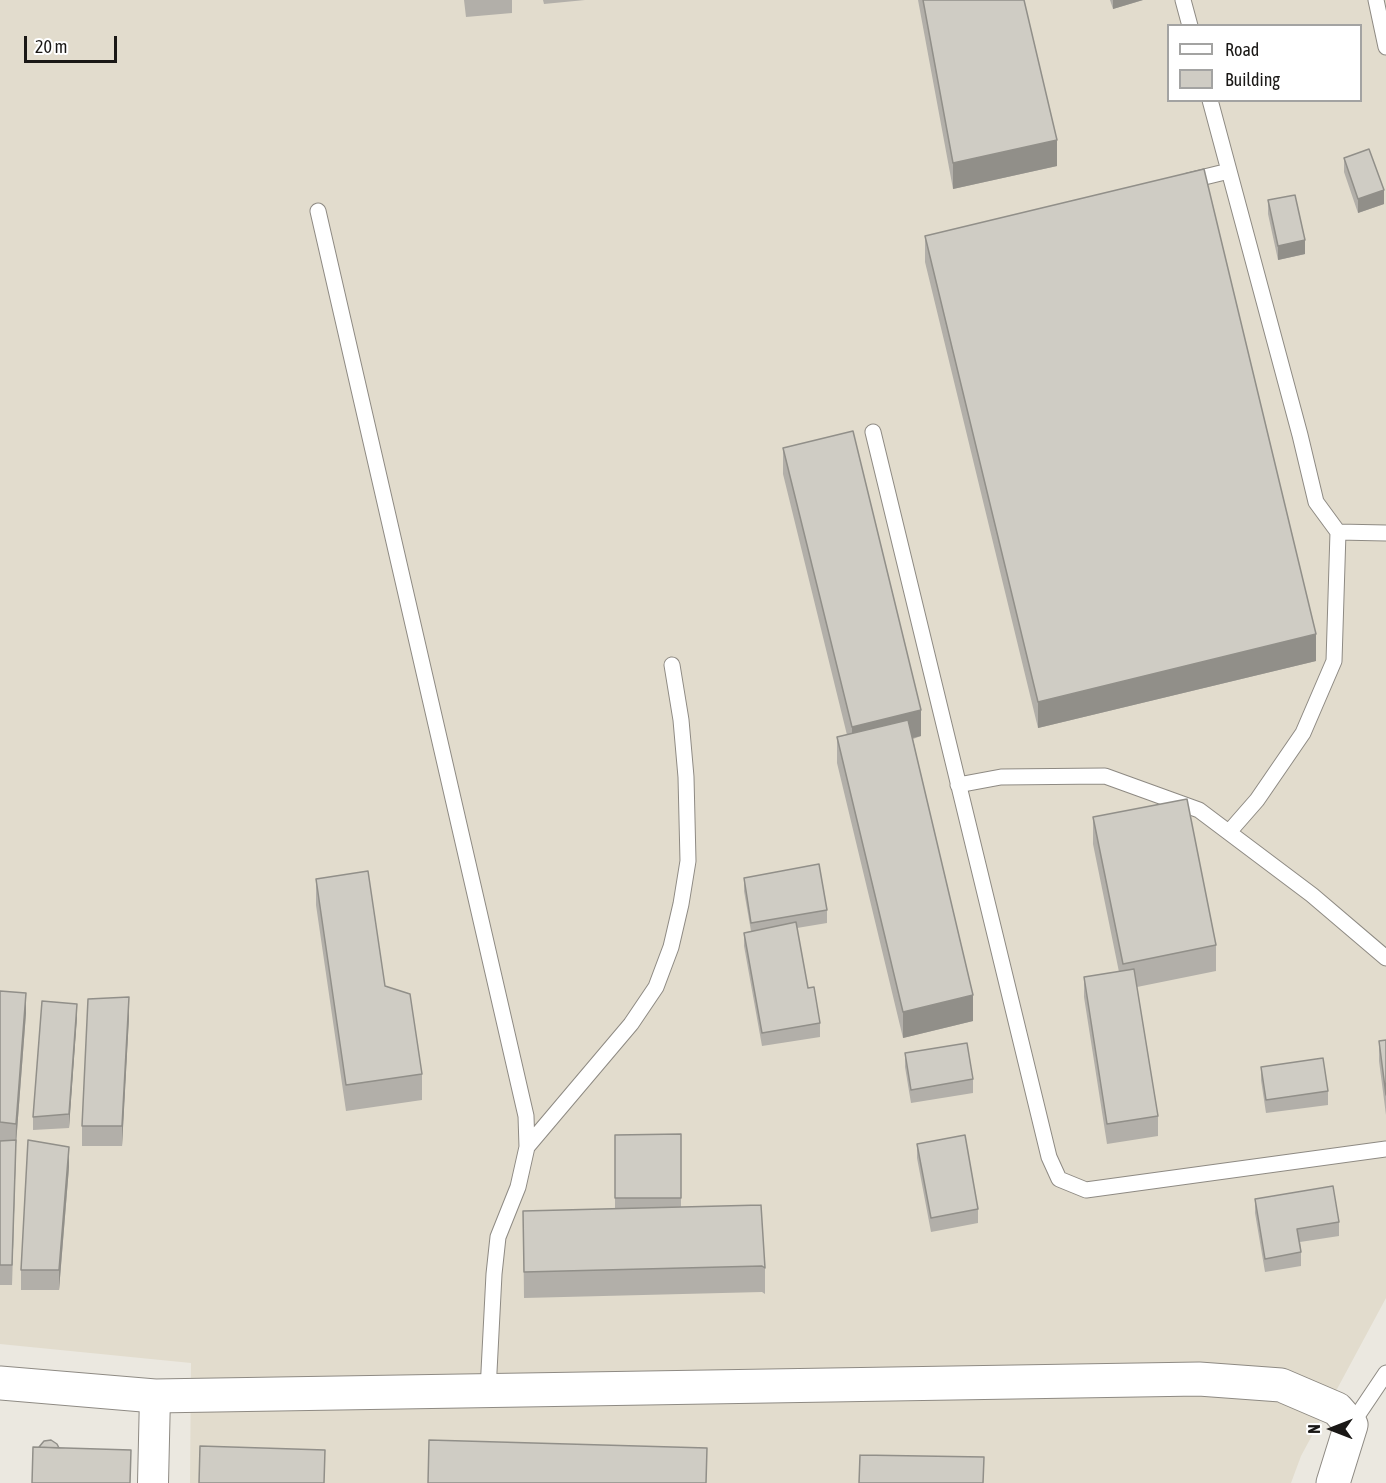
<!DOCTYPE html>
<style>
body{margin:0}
#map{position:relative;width:1386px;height:1483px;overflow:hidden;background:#ebe8e0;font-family:"Asap Condensed",sans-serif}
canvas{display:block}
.legend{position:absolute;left:1167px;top:24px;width:195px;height:78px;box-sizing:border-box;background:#fff;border:2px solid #a3a3a2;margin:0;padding:8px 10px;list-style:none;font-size:18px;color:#1a1816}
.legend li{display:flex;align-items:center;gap:12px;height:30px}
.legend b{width:30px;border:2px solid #a3a3a2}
.north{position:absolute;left:1302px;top:1399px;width:60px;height:60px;-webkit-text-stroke:4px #fff;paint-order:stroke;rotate:270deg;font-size:16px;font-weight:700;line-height:24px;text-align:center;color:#1a1816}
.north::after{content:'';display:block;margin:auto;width:21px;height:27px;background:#1a1816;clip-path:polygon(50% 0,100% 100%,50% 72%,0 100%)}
.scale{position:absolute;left:24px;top:36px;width:93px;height:27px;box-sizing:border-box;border:3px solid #1a1816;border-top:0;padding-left:8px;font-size:18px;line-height:21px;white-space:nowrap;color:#1a1816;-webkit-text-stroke:4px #fff;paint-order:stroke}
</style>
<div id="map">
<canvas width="1386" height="1483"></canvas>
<ul class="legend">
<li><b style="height:8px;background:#fff"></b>Road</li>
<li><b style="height:16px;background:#cfccc4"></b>Building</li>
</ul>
<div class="north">N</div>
<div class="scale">20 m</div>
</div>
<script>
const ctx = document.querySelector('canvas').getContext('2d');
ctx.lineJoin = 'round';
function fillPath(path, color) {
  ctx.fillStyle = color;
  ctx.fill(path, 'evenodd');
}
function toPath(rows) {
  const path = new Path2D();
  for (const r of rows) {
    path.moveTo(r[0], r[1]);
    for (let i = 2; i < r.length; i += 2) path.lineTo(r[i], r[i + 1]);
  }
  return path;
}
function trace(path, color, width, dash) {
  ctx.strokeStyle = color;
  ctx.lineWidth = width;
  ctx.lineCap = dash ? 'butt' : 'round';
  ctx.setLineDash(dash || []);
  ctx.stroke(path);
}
const built = toPath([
 [0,0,1386,0,1386,1298,1301,1456,1291,1483,190,1483,191,1363,0,1344],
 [1168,26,1360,26,1360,100,1168,100]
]);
const service = toPath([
 [1183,0,1190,26],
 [1376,0,1386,47],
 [1210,100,1300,435,1316,502,1338,532,1386,533],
 [1188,181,1229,171],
 [318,211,526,1116,527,1147,518,1187,498,1237,494,1274,488,1391],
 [873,432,1049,1157,1059,1179,1086,1190,1386,1149],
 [958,785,1001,777,1105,776,1199,810,1312,895,1386,958],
 [1229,832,1257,800,1303,733,1334,661,1338,532],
 [527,1147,631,1024,656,987,671,947,681,904,688,861,686,777,681,720,672,665],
 [1351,1425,1386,1373]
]);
const minor = toPath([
 [153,1483,155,1396]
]);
const tertiary = toPath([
 [0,1383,155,1396,1199,1379,1281,1385,1337,1409,1351,1425,1333,1483]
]);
const wall = toPath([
 [464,0,512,0,512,13,466,17],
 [543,0,585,0,544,4],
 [918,0,1024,0,1057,166,953,189],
 [1110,0,1143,0,1113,9],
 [1344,158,1384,204,1358,213,1344,172],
 [1268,200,1305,254,1278,260,1268,214],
 [925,236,1316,661,1038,728,925,262],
 [783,448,921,736,913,739,973,1021,903,1038,837,763,837,737,847,735,783,474],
 [1093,817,1216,945,1216,971,1137,987,1158,1116,1158,1136,1107,1144,1084,997,1084,977,1119,972,1093,844],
 [744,878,827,910,827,923,797,928,808,988,820,1023,820,1037,762,1046,744,946,744,933,751,931,744,891],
 [316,879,385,986,422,1074,422,1100,346,1111,316,905],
 [0,991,26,1013,16,1144,12,1285,0,1285],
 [77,1017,69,1128,33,1130,33,1117],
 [129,1017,122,1146,82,1146,82,1126],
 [1386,1040,1386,1115,1379,1061,1379,1041],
 [905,1053,973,1079,973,1093,911,1103,905,1067],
 [1261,1067,1328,1091,1328,1105,1266,1113,1261,1080],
 [681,1134,681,1207,765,1268,765,1294,762,1292,524,1298,523,1211,615,1209,615,1135],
 [917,1144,978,1209,978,1223,931,1232,917,1158],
 [69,1167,59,1290,21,1290,21,1270],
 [1255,1199,1339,1222,1339,1236,1300,1242,1301,1252,1301,1266,1265,1272,1255,1213]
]);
const shadedWall = toPath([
 [1113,0,1143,0,1113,9],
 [1057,140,1057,166,953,189,953,163],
 [1384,190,1384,204,1358,213,1358,199],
 [1305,240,1305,254,1278,260,1278,246],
 [1316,634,1316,661,1038,728,1038,702],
 [921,710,921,736,852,753,852,727],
 [26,993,26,1013,16,1144,12,1285,16,1124],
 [973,995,973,1021,903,1038,903,1012],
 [129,997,129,1017,122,1146,122,1126],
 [77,1004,77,1017,69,1128,69,1114],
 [69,1147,69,1167,59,1290,59,1270]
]);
const building = toPath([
 [923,0,1024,0,1057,140,953,163,923,0],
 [1369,149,1384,190,1358,199,1344,158,1369,149],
 [1204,169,1316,634,1038,702,925,236,1204,169],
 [1295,195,1305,240,1278,246,1268,200,1295,195],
 [853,431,921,710,852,727,783,448,853,431],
 [908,720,973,995,903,1012,837,737,908,720],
 [1187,799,1216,945,1123,964,1093,817,1187,799],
 [819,864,827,910,751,923,744,878,819,864],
 [368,871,385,986,410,994,422,1074,346,1085,316,879,368,871],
 [796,922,808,988,814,987,820,1023,762,1033,744,933,796,922],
 [1134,969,1158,1116,1107,1124,1084,977,1134,969],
 [0,991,26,993,16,1124,0,1122,0,991],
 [129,997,122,1126,82,1126,88,999,129,997],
 [42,1001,77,1004,69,1114,33,1117,42,1001],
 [1386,1040,1386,1095,1379,1041,1386,1040],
 [967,1043,973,1079,911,1090,905,1053,967,1043],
 [1323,1058,1328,1091,1266,1100,1261,1067,1323,1058],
 [681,1134,681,1198,615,1198,615,1135,681,1134],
 [965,1135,978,1209,931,1218,917,1144,965,1135],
 [16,1140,12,1265,0,1265,0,1141,16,1140],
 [28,1140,69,1147,59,1270,21,1270,28,1140],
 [1333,1186,1339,1222,1297,1229,1301,1252,1265,1259,1255,1199,1333,1186],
 [761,1205,765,1268,762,1266,524,1272,523,1211,761,1205],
 [51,1440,57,1444,59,1448,39,1447,44,1441,51,1440],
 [429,1440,707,1448,706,1483,428,1483,429,1440],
 [200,1446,325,1450,324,1483,199,1483,200,1446],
 [33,1447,131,1450,130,1483,32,1483,33,1447],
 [860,1455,984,1457,983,1483,859,1483,860,1455]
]);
fillPath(built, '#e2dccd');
trace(service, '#8e8a83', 17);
trace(minor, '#8e8a83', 32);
trace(tertiary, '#8e8a83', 35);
trace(service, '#fff', 15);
trace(minor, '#fff', 30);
trace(tertiary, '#fff', 33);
fillPath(wall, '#b2afa9');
fillPath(shadedWall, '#918f89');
fillPath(building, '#cfccc4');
trace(building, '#918f89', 1.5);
</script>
